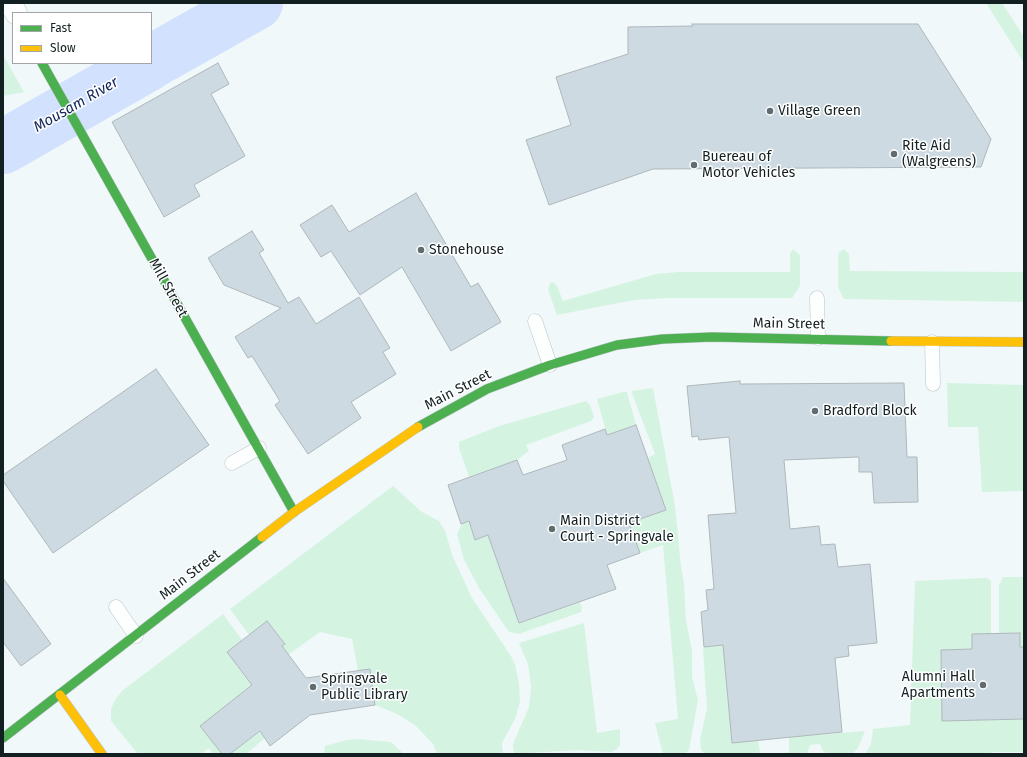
<!DOCTYPE html>
<style>
body{margin:0}
#map{position:relative;width:1027px;height:757px;overflow:hidden;background:#f1f8fa;font-family:"Fira Sans",sans-serif}
canvas{display:block}
.frame{position:absolute;inset:0;border:4px solid #132022;pointer-events:none}
.legend{position:absolute;left:12px;top:12px;width:140px;height:52px;box-sizing:border-box;background:#fff;border:1px solid #a1a6a7;margin:0;padding:5px 7px;list-style:none;font-size:12px;color:#132022}
.legend li{display:flex;align-items:center;gap:8px;height:20px}
.legend b{width:20px;border:1px solid #a1a6a7}
</style>
<div id="map">
<canvas width="1027" height="757"></canvas>
<div class="frame"></div>
<ul class="legend">
<li><b style="height:5px;background:#4caf50"></b>Fast</li>
<li><b style="height:5px;background:#ffc107"></b>Slow</li>
</ul>
</div>
<script>
const ctx = document.querySelector('canvas').getContext('2d');
ctx.lineJoin = 'round';
function fillPath(path, color) {
  ctx.fillStyle = color;
  ctx.fill(path, 'evenodd');
}
function toPath(rows) {
  const path = new Path2D();
  for (const r of rows) {
    path.moveTo(r[0], r[1]);
    for (let i = 2; i < r.length; i += 2) path.lineTo(r[i], r[i + 1]);
  }
  return path;
}
function trace(path, color, width, dash) {
  ctx.strokeStyle = color;
  ctx.lineWidth = width;
  ctx.lineCap = dash ? 'butt' : 'round';
  ctx.setLineDash(dash || []);
  ctx.stroke(path);
}
function label(font, color, halo, rows, align = 'center') {
  ctx.font = font + ' "Fira Sans",sans-serif';
  ctx.lineWidth = 3;
  ctx.setLineDash([]);
  ctx.textBaseline = 'middle';
  ctx.strokeStyle = halo;
  ctx.fillStyle = color;
  for (const [text, x, y, turn = 0] of rows) {
    ctx.save();
    ctx.translate(x, y);
    ctx.rotate((+turn || 0) * Math.PI / 180);
    ctx.textAlign = isNaN(turn) ? turn : align;
    if (halo) ctx.strokeText(text, 0, 0);
    ctx.fillText(text, 0, 0);
    ctx.restore();
  }
}
const green = toPath([
 [986,3,1002,3,1024,37,1024,63],
 [3,55,24,92,3,96],
 [793,249,800,255,800,286,792,298,665,298,634,300,557,315,548,290,550,283,553,282,557,286,563,301,656,274,679,272,790,272,790,254],
 [844,249,849,254,850,271,1024,272,1024,302,844,299,838,287,838,256,839,252],
 [947,383,1024,385,1024,491,982,492,978,427,948,427],
 [653,388,675,506,681,567,684,583,686,621,692,651,692,677,698,700,689,750,685,754,663,754,655,723,678,719,663,545,640,553,629,523,666,510,648,458,655,454,631,391],
 [623,392,627,392,636,425,607,435,597,399],
 [586,401,590,405,594,417,591,421,526,445,529,451,517,460,469,477,459,448,459,442,499,426],
 [393,486,422,512,439,521,445,531,453,557,472,598,511,656,515,665,519,683,520,702,515,719,502,743,503,754,437,754,433,744,415,725,397,714,375,705,370,670,358,671,352,639,320,632,288,655,282,646,285,643,267,621,249,635,230,609],
 [469,521,475,540,488,535,519,623,580,602,582,608,581,612,519,634,509,632,479,588,464,560,457,534,462,524],
 [1003,577,1024,577,1024,647,1020,647,1020,633,999,633,999,585],
 [983,578,987,578,991,581,991,634,972,634,972,649,941,650,942,721,1024,719,1024,752,991,752,992,754,865,754,871,744,873,729,910,725,915,581],
 [223,614,242,640,227,652,244,675,255,686,247,689,200,726,222,754,213,754,209,748,201,754,138,754,111,721,111,709,115,700,122,691],
 [584,623,597,733,620,729,620,745,617,749,611,752,577,750,514,754,513,744,529,707,531,687,528,664,519,643],
 [723,645,732,743,758,740,760,752,758,754,704,754,701,749,700,740,707,708,703,649,704,647],
 [865,731,858,748,852,754,827,754,823,751,820,744,810,745,807,754,778,754,789,752,789,737],
 [260,732,265,738,246,754,230,754],
 [357,739,391,742,404,754,324,754,325,746,347,740]
]);
const river = toPath([
 [151,62,256,3],
 [3,147,150,63]
]);
const building = toPath([
 [692,24,918,24,991,139,981,167,653,169,549,205,526,140,571,125,556,77,628,54,628,27,693,26,692,24],
 [218,63,229,84,211,94,245,156,194,185,200,196,164,217,112,122,218,63],
 [416,193,471,287,478,283,501,322,451,351,402,267,360,295,331,251,321,257,300,225,332,205,349,232,416,193],
 [252,231,264,250,259,253,288,303,299,297,316,324,359,297,390,348,383,352,396,374,351,402,361,418,308,454,275,405,280,401,252,356,248,358,235,337,281,308,224,285,208,258,252,231],
 [156,369,209,445,53,553,3,481,3,475,156,369],
 [740,381,740,384,904,383,907,457,917,457,918,502,874,503,872,472,859,472,859,457,784,460,790,529,819,526,821,545,835,544,838,567,870,564,877,643,848,646,849,656,835,658,842,732,732,743,723,645,704,647,701,612,708,610,706,590,714,589,708,515,736,513,729,437,699,440,698,436,692,437,687,386,740,381],
 [636,425,666,510,629,523,640,553,607,565,616,589,519,623,488,535,475,540,469,521,461,524,448,485,517,460,523,475,567,460,562,445,605,429,607,435,636,425],
 [3,578,51,644,21,666,3,642,3,578],
 [267,621,285,644,282,646,306,678,370,669,375,705,310,715,270,746,260,731,230,754,222,754,200,726,252,685,227,652,267,621],
 [1020,633,1020,647,1024,647,1024,719,942,721,941,650,972,649,972,634,1020,633]
]);
const lane = toPath([
 [817,298,818,338],
 [535,321,550,365],
 [932,342,933,384],
 [232,463,259,448],
 [116,607,136,636]
]);
const street = toPath([
 [10,3,16,13]
]);
const fast = toPath([
 [42,63,294,512],
 [418,427,487,389,550,365,617,345,663,339,712,337,891,341],
 [3,738,262,537]
]);
const slow = toPath([
 [891,341,1024,342],
 [262,537,294,512,418,427],
 [60,695,102,754]
]);
const markers = [
 [770,111,4,"#616c6e"],
 [894,154,4,"#616c6e"],
 [694,165,4,"#616c6e"],
 [421,250,4,"#616c6e"],
 [815,411,4,"#616c6e"],
 [552,529,4,"#616c6e"],
 [983,685,4,"#616c6e"],
 [313,687,4,"#616c6e"]
];
const poiNames = [
 ["Village Green",778,111],
 ["Rite Aid",902,146],
 ["(Walgreens)",902,162],
 ["Buereau of",702,157],
 ["Motor Vehicles",702,173],
 ["Stonehouse",429,250],
 ["Bradford Block",823,411],
 ["Main District",560,521],
 ["Court - Springvale",560,537],
 ["Alumni Hall",975,677,"right"],
 ["Apartments",975,693,"right"],
 ["Springvale",321,679],
 ["Public Library",321,695]
];
const streetNames = [
 ["Mill Street",168,288,61],
 ["Main Street",789,324,1],
 ["Main Street",458,390,-27],
 ["Main Street",190,575,-38]
];
const waterNames = [
 ["Mousam River",76,105,-30]
];
fillPath(green, '#d4f4e1');
trace(river, '#d2e1fd', 54);
fillPath(building, '#cddae2');
trace(building, '#aeb7bb', 1);
trace(lane, '#bcc5c7', 15);
trace(street, '#bcc5c7', 23);
trace(fast, '#bcc5c7', 10);
trace(slow, '#bcc5c7', 10);
trace(lane, '#fdfefe', 14);
trace(street, '#fdfefe', 22);
trace(fast, '#4caf50', 9);
trace(slow, '#ffc107', 9);
for (const [x, y, r, color] of markers) {
  const dot = new Path2D();
  dot.arc(x, y, r, 0, 2 * Math.PI);
  ctx.fillStyle = color;
  ctx.fill(dot);
  trace(dot, '#fff', 1.5);
}
label('14px', '#132022', '#fff', poiNames, 'left');
label('14px', '#132022', '#fff', streetNames);
label('italic 15px', '#11265c', '#fff', waterNames);
</script>
